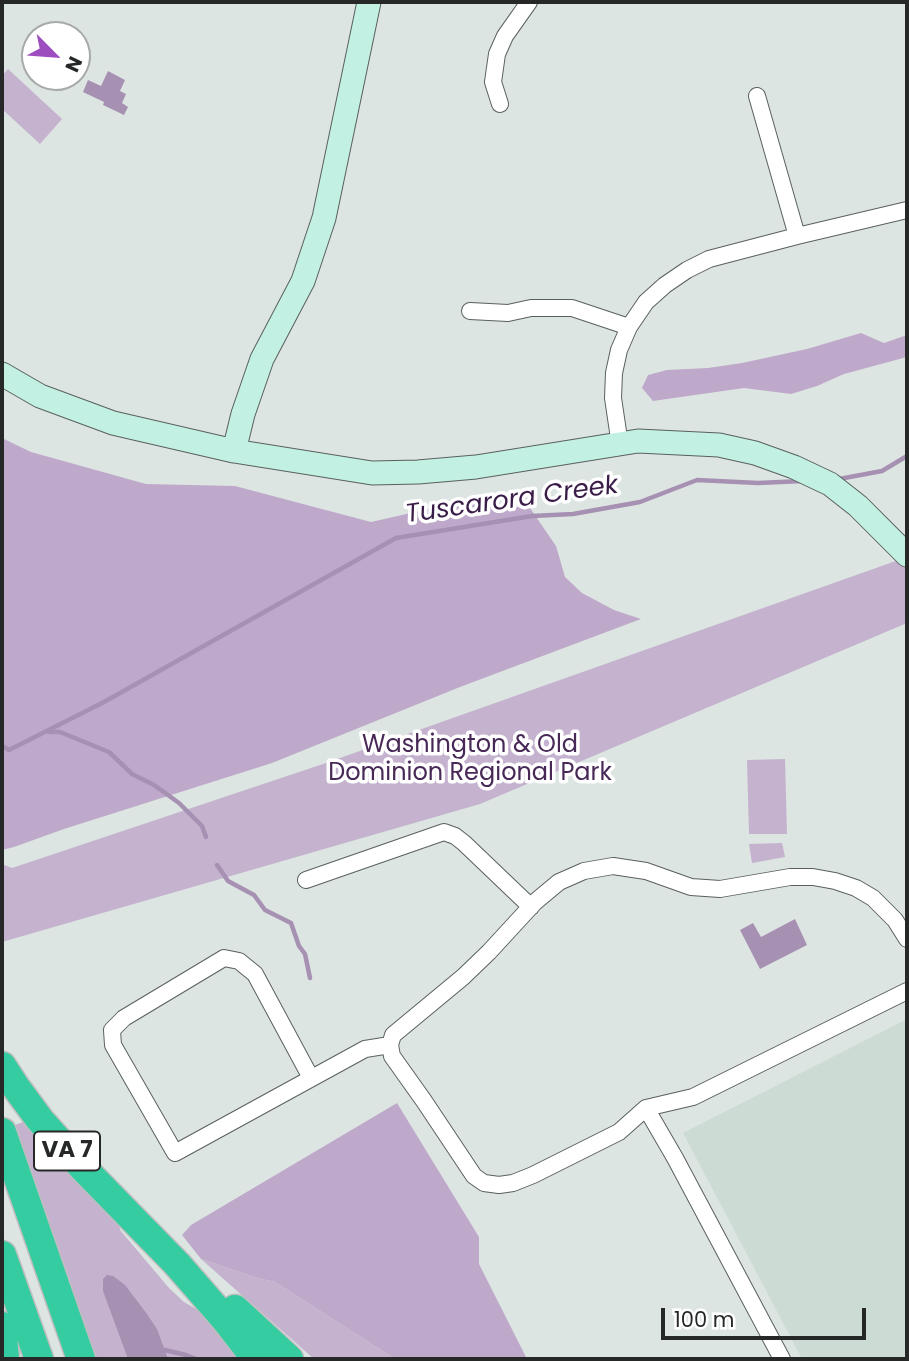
<!DOCTYPE html>
<style>
body{margin:0}
#map{position:relative;width:909px;height:1361px;overflow:hidden;background:#dde5e2;font-family:Poppins,sans-serif}
canvas{display:block}
.frame{position:absolute;inset:0;border:4px solid #252827;pointer-events:none}
.north{position:absolute;left:21px;top:21px;width:70px;height:70px;box-sizing:border-box;background:#fff;border:2px solid #a8a9a9;border-radius:50%;rotate:115deg;font-size:19px;font-weight:700;line-height:28px;text-align:center;color:#252827}
.north::after{content:'';display:block;margin:auto;width:24px;height:32px;background:#9c4ebf;clip-path:polygon(50% 0,100% 100%,50% 72%,0 100%)}
.scale{position:absolute;left:661px;top:1308px;width:205px;height:32px;box-sizing:border-box;border:4px solid #252827;border-top:0;padding-left:9px;font-size:21px;line-height:24px;white-space:nowrap;color:#252827;-webkit-text-stroke:5px #fff;paint-order:stroke}
</style>
<div id="map">
<canvas width="909" height="1361"></canvas>
<div class="frame"></div>
<div class="north">N</div>
<div class="scale">100 m</div>
</div>
<script>
const ctx = document.querySelector('canvas').getContext('2d');
ctx.lineJoin = 'round';
function fillPath(path, color) {
  ctx.fillStyle = color;
  ctx.fill(path, 'evenodd');
}
function toPath(rows) {
  const path = new Path2D();
  for (const r of rows) {
    path.moveTo(r[0], r[1]);
    for (let i = 2; i < r.length; i += 2) path.lineTo(r[i], r[i + 1]);
  }
  return path;
}
function trace(path, color, width, dash) {
  ctx.strokeStyle = color;
  ctx.lineWidth = width;
  ctx.lineCap = dash ? 'butt' : 'round';
  ctx.setLineDash(dash || []);
  ctx.stroke(path);
}
function label(font, color, halo, rows, align = 'center') {
  ctx.font = font + ' Poppins,sans-serif';
  ctx.lineWidth = 7;
  ctx.setLineDash([]);
  ctx.textBaseline = 'middle';
  ctx.strokeStyle = halo;
  ctx.fillStyle = color;
  for (const [text, x, y, turn = 0] of rows) {
    ctx.save();
    ctx.translate(x, y);
    ctx.rotate((+turn || 0) * Math.PI / 180);
    ctx.textAlign = isNaN(turn) ? turn : align;
    if (halo) ctx.strokeText(text, 0, 0);
    ctx.fillText(text, 0, 0);
    ctx.restore();
  }
}
const built = toPath([
 [907,1019,907,1359,802,1359,683,1133]
]);
const green = toPath([
 [8,69,62,119,40,144,2,109,2,76],
 [907,557,907,623,480,804,2,942,2,864,12,868,323,764],
 [785,759,787,834,749,834,747,760],
 [782,843,785,857,752,863,749,844],
 [31,1119,119,1220,120,1230,169,1288,184,1302,217,1321,244,1359,95,1359,15,1125],
 [201,1259,257,1278,275,1282,395,1359,314,1359]
]);
const forest = toPath([
 [861,333,884,343,907,335,907,357,844,374,817,386,791,394,744,388,653,401,642,388,648,375,667,370,708,368,742,363,807,349],
 [2,438,31,452,146,484,235,486,371,522,455,503,530,508,556,546,565,577,582,593,614,610,641,619,460,687,272,763,64,829,14,847,2,850],
 [397,1103,479,1237,479,1264,527,1359,395,1359,275,1282,257,1278,201,1259,182,1235,191,1225]
]);
const water = toPath([
 [108,71,125,80,120,91,126,94,122,103,128,107,124,115,103,105,104,102,83,92,88,80,101,86],
 [795,919,807,945,760,969,740,930,753,923,761,937],
 [107,1275,113,1276,125,1285,147,1314,157,1329,168,1359,128,1359,103,1291,103,1279]
]);
const stream = toPath([
 [839,479,882,471,907,456],
 [49,732,60,732,109,752,132,774,154,785,179,803,202,826,206,837],
 [2,746,9,750,104,702,396,538,532,516,573,514,640,502,697,480,758,483,803,481],
 [217,865,228,881,254,895,265,910,291,923,299,946,305,954,310,978],
 [165,1350,186,1355,196,1359]
]);
const street = toPath([
 [757,96,797,236],
 [500,104,493,82,497,54,505,36,529,2],
 [470,311,508,313,531,308,572,308,629,327],
 [620,445,613,398,614,373,619,350,629,327,646,302,665,285,687,270,709,259,797,236,907,210],
 [306,880,444,832,455,836,464,843,531,907],
 [907,939,895,920,873,898,856,888,835,881,813,877,790,877,720,889,691,887,646,871,613,866,584,871,559,882,535,902,489,952,463,977,393,1035,390,1045,392,1056,424,1101,474,1176,484,1183,499,1185,513,1183,533,1175,619,1132,646,1108,693,1097,907,991],
 [311,1078,255,974,239,961,224,958,124,1018,112,1030,113,1045,175,1153,365,1049,390,1045],
 [646,1108,675,1158,782,1359]
]);
const secondary = toPath([
 [2,374,40,396,113,423,234,451,372,473,418,472,476,467,638,441,719,445,755,453,794,467,830,484,858,506,907,555],
 [234,451,243,414,262,359,303,281,324,218,369,2]
]);
const highway = toPath([
 [2,1066,15,1086,40,1120,84,1169,177,1264,224,1318,256,1359],
 [2,1132,81,1359],
 [2,1255,39,1359],
 [235,1309,289,1359],
 [2,1326,5,1359]
]);
const shields = [
 [67,1151,66]
];
const shieldNames = [
 ["VA 7",67,1151]
];
const parkNames = [
 ["Washington & Old",470,746],
 ["Dominion Regional Park",470,774]
];
const waterNames = [
 ["Tuscarora Creek",512,501,-8]
];
fillPath(built, '#ccdcd5');
fillPath(green, '#c4b2ce');
fillPath(forest, '#bfa9cb');
fillPath(water, '#a791b3');
trace(stream, '#a791b3', 4.5);
trace(street, '#59605d', 18);
trace(secondary, '#59605d', 25);
trace(highway, '#bebebe', 31);
trace(street, '#fff', 16);
trace(secondary, '#c2f0e3', 23);
trace(highway, '#35cca2', 28);
for (const [x, y, w] of shields) {
  const box = new Path2D();
  box.roundRect(x - w / 2, y - 19.5, w, 39, 5);
  ctx.fillStyle = '#fff';
  ctx.fill(box);
  trace(box, '#252827', 2);
}
label('bold 23px', '#252827', null, shieldNames);
label('24px', '#472856', '#fff', parkNames);
label('italic 26px', '#3a1c48', '#fff', waterNames);
</script>
